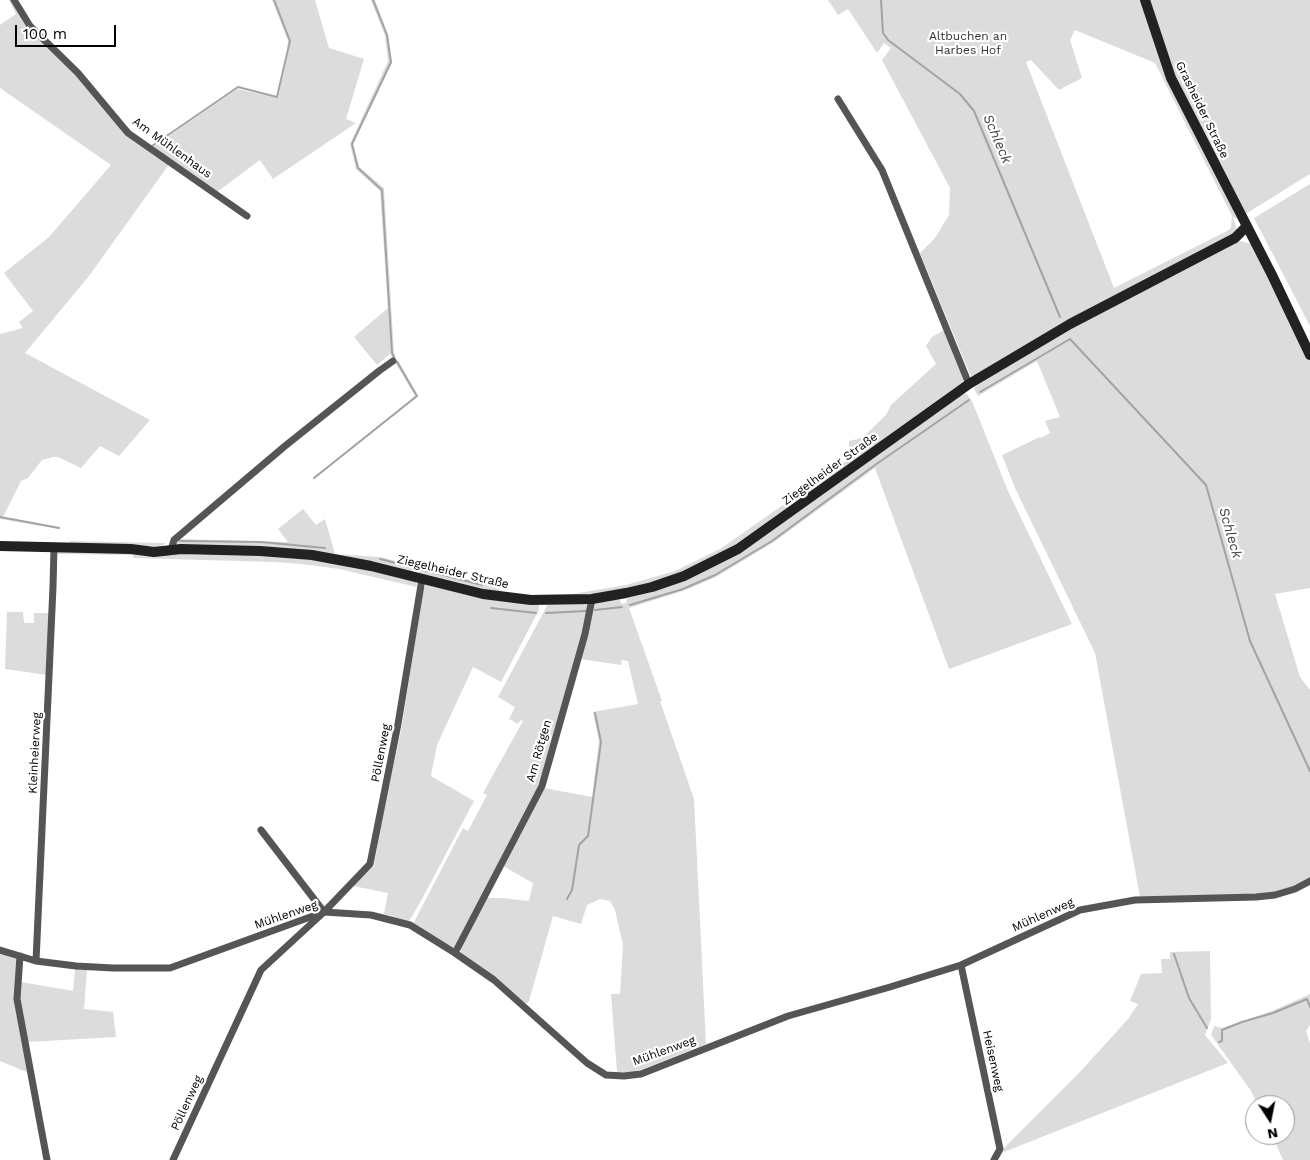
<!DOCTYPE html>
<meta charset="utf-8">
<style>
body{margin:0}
#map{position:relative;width:1310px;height:1160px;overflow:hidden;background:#fff;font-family:"Work Sans",sans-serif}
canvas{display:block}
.north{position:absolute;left:1245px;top:1095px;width:50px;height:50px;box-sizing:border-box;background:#fff;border:1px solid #999;border-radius:50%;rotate:169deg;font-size:14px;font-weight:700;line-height:20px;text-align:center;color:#000}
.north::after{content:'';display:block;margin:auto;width:18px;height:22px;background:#000;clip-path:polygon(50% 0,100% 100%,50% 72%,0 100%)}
.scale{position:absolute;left:15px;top:25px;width:101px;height:22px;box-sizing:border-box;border:2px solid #000;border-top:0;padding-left:6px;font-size:15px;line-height:18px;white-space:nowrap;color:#000;-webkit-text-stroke:4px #fff;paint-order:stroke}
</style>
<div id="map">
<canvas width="1310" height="1160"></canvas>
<div class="north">N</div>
<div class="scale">100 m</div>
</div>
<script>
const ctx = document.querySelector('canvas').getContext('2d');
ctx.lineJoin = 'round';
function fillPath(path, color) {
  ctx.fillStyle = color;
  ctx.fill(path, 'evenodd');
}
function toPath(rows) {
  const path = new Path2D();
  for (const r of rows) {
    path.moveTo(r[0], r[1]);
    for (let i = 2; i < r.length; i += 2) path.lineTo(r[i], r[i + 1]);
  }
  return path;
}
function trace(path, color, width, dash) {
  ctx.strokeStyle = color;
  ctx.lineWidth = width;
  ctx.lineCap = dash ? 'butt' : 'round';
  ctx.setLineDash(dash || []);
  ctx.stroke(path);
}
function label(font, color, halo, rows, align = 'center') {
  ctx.font = font + ' "Work Sans",sans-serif';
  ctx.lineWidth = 4.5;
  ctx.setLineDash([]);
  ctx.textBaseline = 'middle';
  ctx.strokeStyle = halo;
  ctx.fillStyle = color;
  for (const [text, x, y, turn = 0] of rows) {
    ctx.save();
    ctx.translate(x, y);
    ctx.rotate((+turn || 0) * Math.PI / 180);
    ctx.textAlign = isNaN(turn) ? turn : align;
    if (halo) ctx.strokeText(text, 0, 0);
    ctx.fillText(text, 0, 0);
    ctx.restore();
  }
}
const green = toPath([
 [9,0,12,0,127,134,170,163,89,276,25,353,150,420,119,456,100,446,81,468,58,457,53,457,42,460,28,478,21,481,3,517,60,527,60,529,0,519,0,334,23,328,19,322,33,311,4,273,49,237,111,165,0,88,0,25,16,14],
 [272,0,315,0,329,48,364,59,346,119,356,123,273,179,260,160,217,192,153,147,237,89,278,98,289,50,287,48,288,41],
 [371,0,375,0,388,35,392,63,353,144,359,167,384,188,394,353,396,357,393,358,390,354,377,365,354,337,388,308,380,191,356,169,350,144,388,61,385,36],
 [828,0,1141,0,1168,78,1236,216,1237,219,1233,217,1237,230,1231,236,972,377,969,372,920,253,935,238,949,215,950,188,882,60,891,48,884,43,877,53,848,9,838,15],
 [1075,30,1155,63,1232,216,1231,228,1227,231,1114,288,1026,62,1031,60,1059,90,1082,78,1070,40],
 [1147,0,1310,0,1310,174,1244,215,1176,84],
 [1310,184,1310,326,1254,218],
 [1241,241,1251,244,1310,359,1310,588,1275,594,1300,677,1310,690,1310,878,1297,885,1276,892,1257,894,1140,897,1095,653,1015,488,1002,455,1040,437,1041,438,1050,433,1045,421,1060,417,1037,361,978,396,974,389,975,387,1052,338,1235,242],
 [944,330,964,380,962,386,740,543,715,558,649,585,600,594,541,596,524,595,573,594,626,585,675,571,720,549,849,459,849,441,862,438,886,415,891,405,936,364,926,346,932,337],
 [398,360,418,396,313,480,313,478,415,396,395,362],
 [963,393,967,394,972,401,1008,491,1072,624,949,669,875,468,774,542,716,577,683,591,629,608,662,701,660,701,694,799,706,1044,640,1070,627,1073,617,1072,611,994,620,994,623,945,615,910,610,901,600,899,587,905,581,924,553,916,529,1001,526,1004,491,974,461,953,461,949,486,898,501,898,529,901,533,883,503,866,544,788,592,797,599,741,593,712,638,704,628,661,622,660,621,665,580,659,594,602,619,599,622,604,626,603,627,598,651,591,717,564],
 [303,509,316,525,325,519,335,554,380,557,486,584,502,591,499,593,386,566,176,546,175,544,179,539,288,542,278,529],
 [69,541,166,543,162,546,154,548,72,544],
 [59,550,240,553,333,562,416,581,417,587,339,569,302,564,274,562,133,558,133,555,56,554],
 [427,584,539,603,539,610,501,682,473,667,437,745,431,776,474,801,422,899,411,918,408,921,384,914,388,893,353,886,374,866,383,813,402,726,423,589],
 [586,603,588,609,583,633,541,783,454,948,413,924,463,828,468,831,487,795,483,793,523,721,521,720,518,724,509,719,515,707,498,697,548,604],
 [7,612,23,612,24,623,34,623,34,613,50,613,47,675,5,669],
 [1210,951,1211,1019,1205,1035,1228,1063,1004,1152,1003,1149,1080,1072,1128,1019,1138,1004,1130,1001,1141,974,1162,973,1161,959,1170,959,1170,952],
 [0,952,17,958,16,999,29,1073,0,1061],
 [75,969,87,970,84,1009,113,1012,116,1037,27,1042,20,1000,21,982,73,991],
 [1310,994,1310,1025,1306,1031,1310,1044,1310,1160,1283,1160,1272,1135,1285,1135,1285,1105,1258,1105,1251,1091,1211,1035,1214,1026,1222,1028,1272,1011]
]);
const stream = toPath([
 [373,0,387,35,391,62,352,144,358,168,382,190,392,353,394,357],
 [881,0,883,33,888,40,960,94,974,111,1060,317],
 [152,146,238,87,277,97,290,41,274,0],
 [980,392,1070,339,1206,485,1250,641,1310,771],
 [314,478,417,396,397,362],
 [0,517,59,528],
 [180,541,261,542,325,548],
 [380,559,482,585],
 [630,605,683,589,715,575,772,541,875,465,969,400],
 [491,608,536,613],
 [595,610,622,607],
 [546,613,586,611],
 [567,899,572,890,579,845,588,836,601,742,595,713],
 [1174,954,1189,998,1207,1028],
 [1219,1042,1222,1041,1222,1030,1242,1022,1273,1013,1307,999,1310,1007]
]);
const street = toPath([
 [14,0,30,26,78,73,128,133,247,216],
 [838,99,882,170,969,384],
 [171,550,174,540,285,446,379,371,393,361],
 [261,830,324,912],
 [0,950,36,961,76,966,113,968,170,968,324,912,371,915,410,925,455,953,494,980,587,1063,606,1075,624,1076,641,1074,788,1016,890,987,961,965,1080,910,1135,900,1256,897,1275,895,1295,889,1310,881],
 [455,953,542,786,585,634,592,599],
 [20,956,17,999,47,1160],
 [36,961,53,587,54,547],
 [961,965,1000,1149,994,1160],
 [173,1160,261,970,324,912,370,864,398,724,422,579]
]);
const secondary = toPath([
 [1145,0,1171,78,1272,275,1310,355],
 [0,546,131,549,154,552,181,549,260,551,312,555,371,566,483,594,531,600,592,599,626,593,652,587,684,576,738,549,969,384,1070,324,1235,238,1246,227]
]);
const parkNames = [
 ["Altbuchen an",968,36],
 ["Harbes Hof",968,50]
];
const streetNames = [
 ["Grasheider Straße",1202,110,64],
 ["Am Mühlenhaus",172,148,36],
 ["Ziegelheider Straße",830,469,-36],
 ["Ziegelheider Straße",453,572,13],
 ["Am Rötgen",539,751,-74],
 ["Kleinheierweg",35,753,-87],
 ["Pöllenweg",381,753,-79],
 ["Mühlenweg",286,915,-19],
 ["Mühlenweg",1043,915,-24],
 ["Mühlenweg",664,1051,-20],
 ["Heisenweg",993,1061,78],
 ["Pöllenweg",187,1103,-65]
];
const waterNames = [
 ["Schleck",997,139,67],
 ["Schleck",1230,533,74]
];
fillPath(green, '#dcdcdc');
trace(stream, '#a3a3a3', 2);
trace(street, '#555', 7);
trace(secondary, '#222', 10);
label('12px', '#333', '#fff', parkNames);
label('12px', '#000', '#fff', streetNames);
label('italic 14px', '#444', '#fff', waterNames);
</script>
